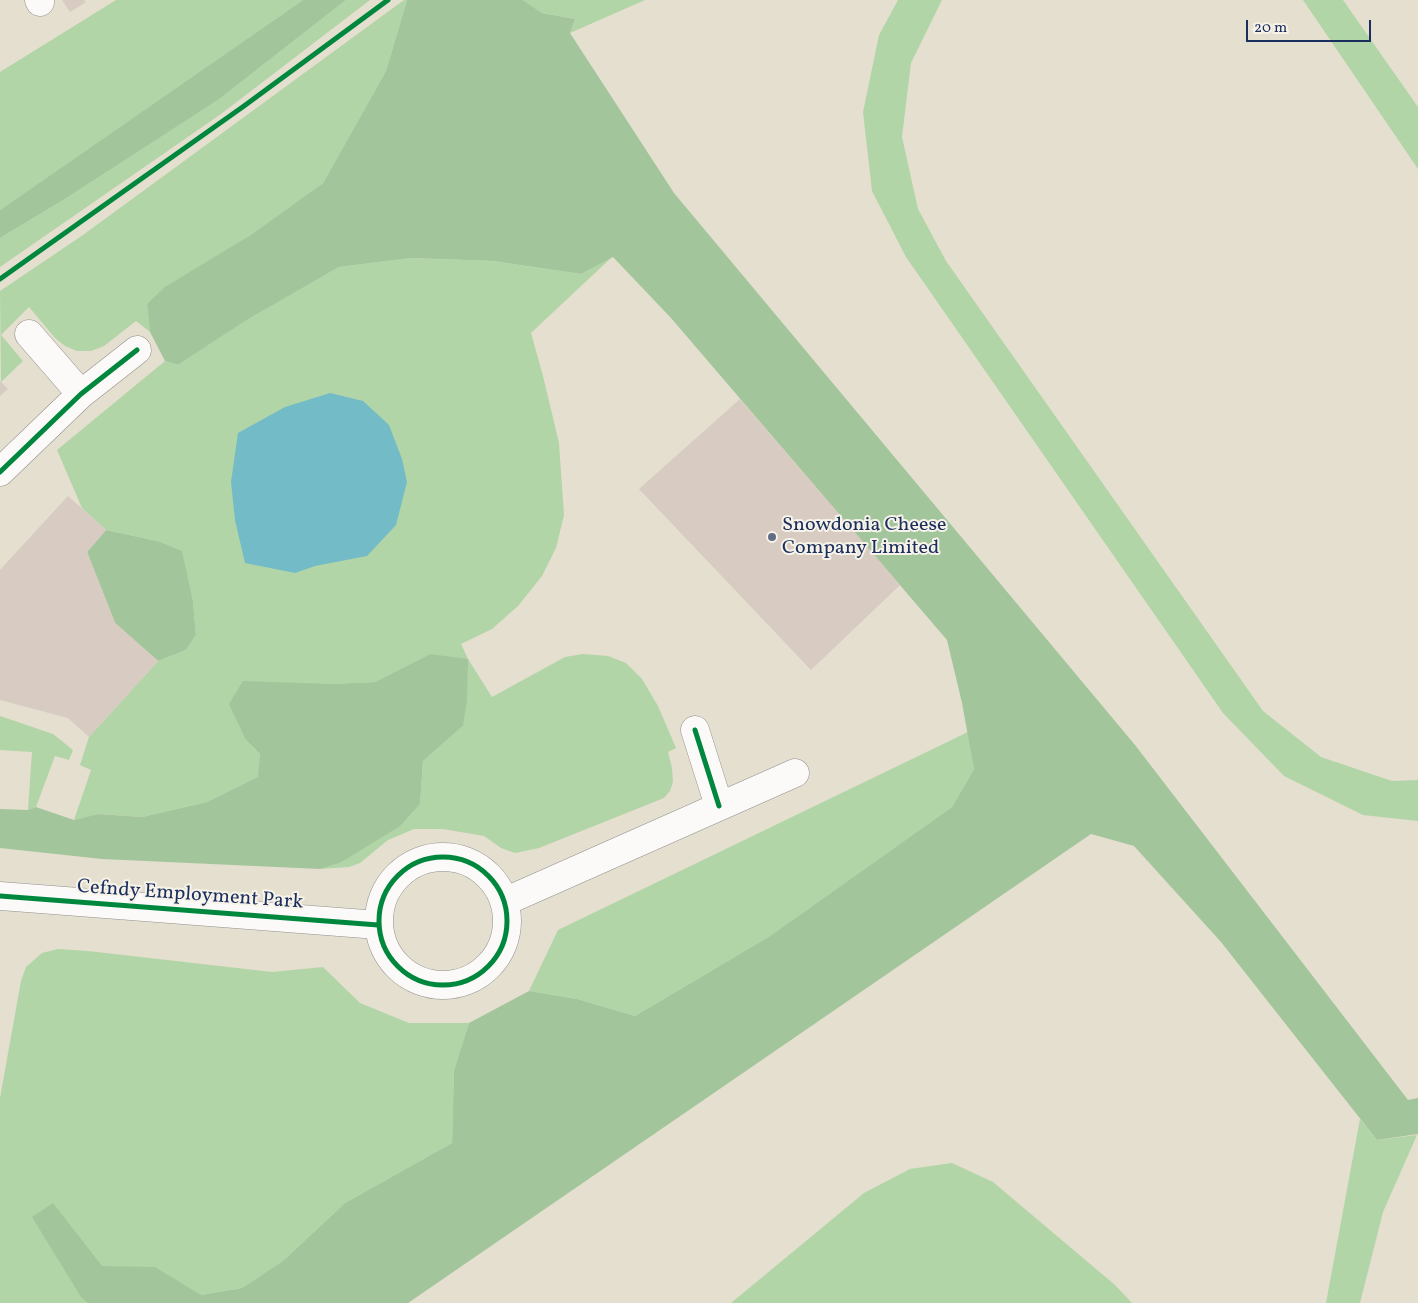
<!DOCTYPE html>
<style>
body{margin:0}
#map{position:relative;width:1418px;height:1303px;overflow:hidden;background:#e4dfce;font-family:Vollkorn,serif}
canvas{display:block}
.scale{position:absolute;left:1246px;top:20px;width:125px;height:22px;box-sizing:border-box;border:2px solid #1b2f5e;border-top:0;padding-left:6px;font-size:15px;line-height:18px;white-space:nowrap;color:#1b2f5e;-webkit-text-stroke:4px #f7f3e8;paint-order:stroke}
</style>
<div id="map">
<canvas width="1418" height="1303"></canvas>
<div class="scale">20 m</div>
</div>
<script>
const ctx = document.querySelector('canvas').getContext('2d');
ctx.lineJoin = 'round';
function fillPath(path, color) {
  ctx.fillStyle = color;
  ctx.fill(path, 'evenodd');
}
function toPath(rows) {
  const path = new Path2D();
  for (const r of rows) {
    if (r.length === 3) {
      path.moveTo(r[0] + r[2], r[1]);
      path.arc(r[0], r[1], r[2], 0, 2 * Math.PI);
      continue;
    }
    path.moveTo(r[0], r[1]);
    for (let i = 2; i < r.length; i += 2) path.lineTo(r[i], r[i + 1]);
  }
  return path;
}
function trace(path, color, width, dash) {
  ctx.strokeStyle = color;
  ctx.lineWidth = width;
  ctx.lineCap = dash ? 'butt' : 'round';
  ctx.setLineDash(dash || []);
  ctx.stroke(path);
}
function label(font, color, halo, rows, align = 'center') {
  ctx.font = font + ' Vollkorn,serif';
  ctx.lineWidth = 4;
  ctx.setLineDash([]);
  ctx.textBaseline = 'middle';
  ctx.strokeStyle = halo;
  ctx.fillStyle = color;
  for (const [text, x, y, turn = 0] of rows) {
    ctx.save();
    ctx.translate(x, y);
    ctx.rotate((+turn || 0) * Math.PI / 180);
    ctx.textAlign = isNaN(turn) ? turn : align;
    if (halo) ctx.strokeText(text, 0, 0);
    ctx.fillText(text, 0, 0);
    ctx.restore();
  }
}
const green = toPath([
 [116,0,303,0,0,210,0,72],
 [346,0,370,0,221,114,0,267,0,238,65,199,218,100],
 [404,0,407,0,386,71,323,183,249,236,147,304,150,332,136,321,104,346,91,351,77,351,65,346,55,338,29,307,1,335,23,361,1,382,0,291,83,235],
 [523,0,645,0,570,33,575,19,542,13],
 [898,0,942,0,911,63,902,137,918,209,946,261,1263,711,1321,757,1392,781,1418,780,1418,821,1363,815,1284,776,1223,713,906,257,872,191,863,112,879,35],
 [1303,0,1343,0,1418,107,1418,169],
 [612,257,531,333,543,376,559,443,564,515,556,548,542,576,518,606,492,629,461,644,468,659,492,697,565,657,583,654,608,656,626,663,642,679,658,706,676,748,668,752,672,768,673,782,670,791,664,798,539,848,515,853,501,848,484,836,443,829,414,829,388,840,360,863,349,867,320,869,340,863,420,804,423,761,463,726,430,654,375,682,331,684,246,740,260,754,259,777,207,802,142,817,99,814,74,820,91,770,80,765,89,737,158,661,186,650,196,635,193,602,157,541,106,530,82,508,57,450,165,361,178,365,247,320,339,267,410,258,493,261,581,274],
 [0,716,53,734,73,750,69,760,55,756,36,807,28,810,32,752,0,750],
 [968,732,974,769,952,807,770,936,635,1016,577,999,529,991,558,930],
 [58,949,88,951,272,972,323,967,360,1003,409,1023,469,1023,454,1070,452,1143,345,1203,284,1260,242,1288,201,1295,190,1303,0,1303,0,1098,21,981,26,967,42,953],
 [1360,1119,1377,1140,1417,1135,1383,1212,1360,1303,1326,1303],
 [952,1163,993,1182,1115,1285,1132,1303,731,1303,864,1193,910,1169]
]);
const forest = toPath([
 [303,0,346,0,218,100,65,199,0,238,0,210],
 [407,0,523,0,542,13,575,19,570,33,674,193,1135,745,1408,1100,1418,1098,1418,1134,1377,1140,1221,942,1134,846,1091,834,408,1303,88,1303,81,1297,32,1217,53,1203,102,1266,155,1267,201,1295,242,1288,284,1260,345,1203,452,1143,454,1070,469,1023,529,991,577,999,635,1016,770,936,952,807,974,769,962,703,947,640,671,318,613,257,581,274,493,261,411,258,339,267,247,320,178,365,165,361,150,332,147,304,165,287,249,236,323,183,386,71],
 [106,530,157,541,182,551,193,602,196,635,186,650,158,661,115,623,87,552],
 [430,654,468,659,467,701,463,726,423,761,420,804,400,826,340,863,320,869,102,859,0,848,0,809,28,810,36,807,74,820,98,814,142,817,207,802,258,777,260,754,246,740,229,704,243,681,331,684,375,682]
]);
const water = toPath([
 [330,393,363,401,389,425,402,459,407,482,396,525,367,556,315,566,295,573,245,563,235,520,231,482,238,433,285,407]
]);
const building = toPath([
 [62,0,84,0,86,2,70,12],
 [0,381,8,389,0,396],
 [740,399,900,585,811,670,639,489],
 [68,496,106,530,87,552,115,623,158,661,89,737,68,718,0,700,0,570]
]);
const minor = toPath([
 [39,0,40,2],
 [29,334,81,394],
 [0,472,81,394,137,350],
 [695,730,719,806],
 [443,921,64],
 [0,896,378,925],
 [504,902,795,773]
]);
const cycleway = toPath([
 [0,279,244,106,388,0],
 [0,472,81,394,137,350],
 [695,730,719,806],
 [443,921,64],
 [0,896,378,925]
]);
const markers = [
 [772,537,5,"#616d85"]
];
const poiNames = [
 ["Snowdonia Cheese",782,526],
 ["Company Limited",782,549]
];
const streetNames = [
 ["Cefndy Employment Park",190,896,4]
];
fillPath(green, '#b2d5a7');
fillPath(forest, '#a3c59c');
fillPath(water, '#73bbc6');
fillPath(building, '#d7cbc2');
trace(minor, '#909090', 29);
trace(minor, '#fbfaf8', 28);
trace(cycleway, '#00873e', 5);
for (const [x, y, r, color] of markers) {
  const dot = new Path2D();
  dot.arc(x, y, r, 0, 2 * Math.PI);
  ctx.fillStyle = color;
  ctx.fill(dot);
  trace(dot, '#f7f3e8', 2);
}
label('20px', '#1b2f5e', '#f7f3e8', poiNames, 'left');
label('20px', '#1b2f5e', '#f7f3e8', streetNames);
</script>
